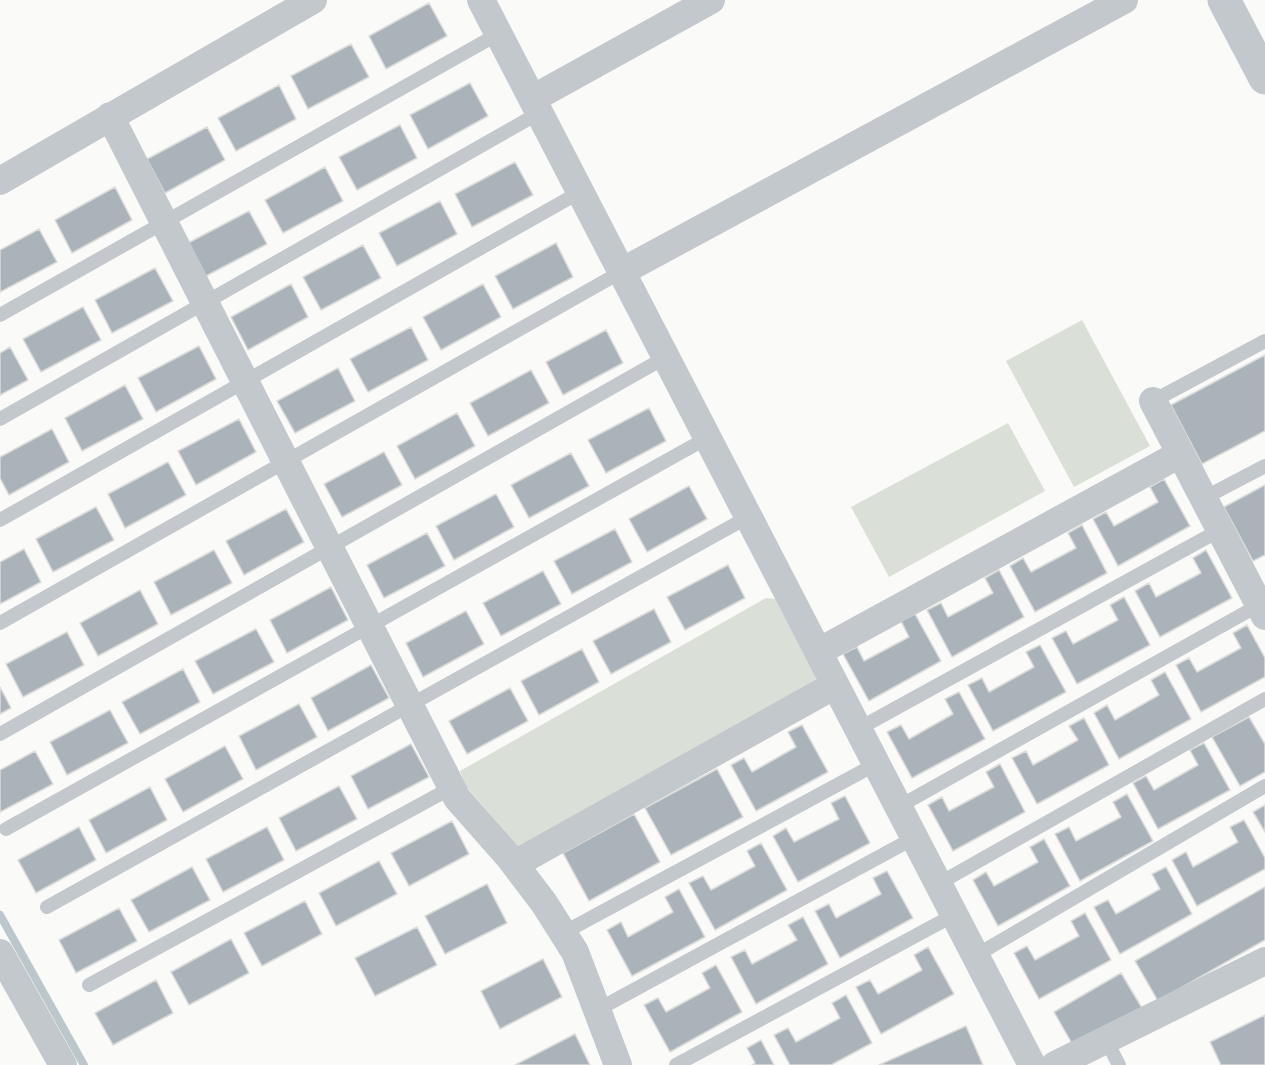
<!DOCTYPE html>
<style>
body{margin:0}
canvas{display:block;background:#fafaf8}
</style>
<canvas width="1265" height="1065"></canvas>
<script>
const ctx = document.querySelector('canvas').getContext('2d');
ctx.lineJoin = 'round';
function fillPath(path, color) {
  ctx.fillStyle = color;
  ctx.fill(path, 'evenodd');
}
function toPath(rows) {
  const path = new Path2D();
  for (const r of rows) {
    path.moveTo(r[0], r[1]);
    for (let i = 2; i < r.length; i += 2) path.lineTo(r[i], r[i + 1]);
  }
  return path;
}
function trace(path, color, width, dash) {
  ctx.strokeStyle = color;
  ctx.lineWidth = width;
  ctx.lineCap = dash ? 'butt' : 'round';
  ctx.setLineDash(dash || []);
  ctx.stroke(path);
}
const green = toPath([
 [1082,320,1150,446,1074,487,1006,361],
 [1008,423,1045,491,889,577,851,507],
 [766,598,775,599,817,678,810,686,521,850,465,785,460,771]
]);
const stream = toPath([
 [0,915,84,1065]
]);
const building = toPath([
 [429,3,447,36,386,69,369,36,429,3],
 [351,44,369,77,308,109,291,76,351,44],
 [470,83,488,116,428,149,410,115,470,83],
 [279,85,296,119,236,151,218,118,279,85],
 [400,125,417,158,357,190,339,157,400,125],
 [207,127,225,160,165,193,147,159,207,127],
 [515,162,533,195,472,227,455,194,515,162],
 [325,167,343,201,283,233,265,200,325,167],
 [115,187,132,220,72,253,55,220,115,187],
 [440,201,457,234,397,266,379,233,440,201],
 [249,211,267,244,206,276,188,243,249,211],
 [39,229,57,262,0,292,0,250,39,229],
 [556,243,573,277,513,309,495,276,556,243],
 [363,245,381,278,321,310,303,277,363,245],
 [155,268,173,301,112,333,95,300,155,268],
 [291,284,308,317,248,350,231,317,291,284],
 [483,284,501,317,441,350,423,317,483,284],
 [83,307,101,340,41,372,23,339,83,307],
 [411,327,428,360,368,392,350,359,411,327],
 [606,330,623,363,563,395,546,362,606,330],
 [199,346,216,379,156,412,138,378,199,346],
 [10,347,28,380,0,395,0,353,10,347],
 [1265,355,1265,431,1202,464,1171,405,1265,355],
 [338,368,355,401,295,433,277,401,338,368],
 [531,370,549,403,488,436,470,403,531,370],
 [125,385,143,419,82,451,65,418,125,385],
 [649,408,666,441,606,473,588,440,649,408],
 [457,413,475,446,415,479,397,446,457,413],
 [239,419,256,452,196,485,178,451,239,419],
 [52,429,69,462,9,495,0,478,0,457,52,429],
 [384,452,402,485,342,517,324,484,384,452],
 [571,453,589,486,529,518,511,485,571,453],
 [168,462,186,495,125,528,108,494,168,462],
 [1164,479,1190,526,1118,566,1093,519,1106,512,1114,526,1158,502,1150,487,1164,479],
 [1265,485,1265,555,1253,561,1224,507,1265,485],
 [689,486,707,519,647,552,629,519,689,486],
 [496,494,514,527,454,560,436,526,496,494],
 [96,507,114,540,53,572,36,539,96,507],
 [286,509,304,542,244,575,226,541,286,509],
 [1082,525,1107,573,1035,612,1010,566,1023,558,1031,572,1076,548,1068,533,1082,525],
 [615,529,632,562,572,594,554,561,615,529],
 [427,533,445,566,384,598,367,565,427,533],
 [24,549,41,582,0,604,0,562,24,549],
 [214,550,232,583,171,615,154,582,214,550],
 [1206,550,1232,598,1160,637,1135,591,1149,583,1156,597,1201,573,1193,558,1206,550],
 [728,565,745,598,685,630,667,597,728,565],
 [999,570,1024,617,952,657,927,610,941,603,948,617,993,593,985,578,999,570],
 [543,571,561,604,501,636,483,603,543,571],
 [331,587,348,620,287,653,270,620,331,587],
 [140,590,158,624,98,656,80,623,140,590],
 [1124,597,1150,645,1077,684,1052,638,1066,631,1073,644,1118,620,1110,605,1124,597],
 [654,609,671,642,611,674,593,641,654,609],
 [466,611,484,644,423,677,406,643,466,611],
 [915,614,941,661,869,701,843,654,857,647,864,661,909,637,901,621,915,614],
 [1247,625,1265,658,1265,677,1201,712,1176,665,1189,658,1197,672,1241,648,1233,633,1247,625],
 [256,629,274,662,213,694,195,661,256,629],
 [67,632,84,665,23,697,6,664,67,632],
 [1040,645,1066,692,993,731,968,685,982,678,989,692,1034,667,1026,652,1040,645],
 [582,649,599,682,539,715,521,681,582,649],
 [371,665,389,698,328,731,311,698,371,665],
 [183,669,200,702,140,734,122,702,183,669],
 [1165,672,1191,719,1119,759,1094,713,1107,705,1115,720,1159,695,1151,680,1165,672],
 [0,687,11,708,0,714,0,687],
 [510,688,528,721,467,754,449,721,510,688],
 [959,692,985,739,912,778,887,732,901,725,909,739,953,714,945,699,959,692],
 [299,704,317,737,256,770,239,736,299,704],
 [110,710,128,743,67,775,50,742,110,710],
 [1249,717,1265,744,1265,772,1240,786,1212,737,1249,717],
 [1084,718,1109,765,1037,804,1012,758,1026,751,1033,765,1078,740,1069,726,1084,718],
 [802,725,828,772,756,811,731,765,744,758,752,772,796,747,788,732,802,725],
 [1204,743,1230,790,1158,829,1133,783,1146,776,1154,790,1198,765,1190,750,1204,743],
 [411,744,429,777,368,809,351,776,411,744],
 [225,746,243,779,183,812,165,779,225,746],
 [35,751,53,784,0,812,0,770,35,751],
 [1000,764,1025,812,953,851,928,805,942,797,949,811,994,787,986,772,1000,764],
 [717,769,743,817,671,855,645,808,717,769],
 [339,786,357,819,296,851,279,818,339,786],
 [150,787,167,820,106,853,89,820,150,787],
 [1127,794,1153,841,1080,881,1055,834,1069,827,1076,841,1121,817,1113,802,1127,794],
 [845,796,870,843,798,882,773,836,786,828,794,842,839,819,831,803,845,796],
 [1265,805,1265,832,1253,812,1265,805],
 [634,814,660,862,589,901,563,853,634,814],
 [1244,820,1265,858,1265,869,1197,906,1172,860,1186,852,1193,867,1238,842,1230,827,1244,820],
 [452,821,469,854,409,886,391,853,452,821],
 [79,827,96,860,36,893,18,860,79,827],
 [267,827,284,860,223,892,206,859,267,827],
 [1044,839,1070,886,998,926,973,880,986,872,994,886,1038,862,1030,847,1044,839],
 [761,843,787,890,715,930,689,883,703,876,711,890,755,866,747,851,761,843],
 [379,861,397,894,336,926,319,893,379,861],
 [192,867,210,900,149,932,131,900,192,867],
 [1166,867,1192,914,1120,954,1094,907,1108,900,1116,914,1160,889,1152,874,1166,867],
 [887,871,913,918,840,958,815,911,829,904,836,918,881,894,873,878,887,871],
 [487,884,507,923,445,954,425,916,487,884],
 [1265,887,1265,940,1158,1001,1135,961,1265,887],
 [679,889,705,937,632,976,607,930,621,922,628,937,673,912,665,897,679,889],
 [305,901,322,934,262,966,244,933,305,901],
 [119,908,137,941,76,973,59,940,119,908],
 [1085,913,1111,960,1039,999,1014,953,1027,946,1035,960,1079,936,1071,921,1085,913],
 [803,917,828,964,756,1004,731,957,745,950,752,964,797,940,788,925,803,917],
 [417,927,437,965,375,996,355,958,417,927],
 [231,939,249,973,189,1005,171,972,231,939],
 [928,947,954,994,881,1034,856,987,870,980,878,994,922,970,914,955,928,947],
 [543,959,562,997,500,1029,481,991,543,959],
 [716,965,742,1012,670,1052,644,1005,658,998,666,1012,710,988,702,973,716,965],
 [1121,973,1142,1008,1074,1047,1054,1012,1121,973],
 [156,980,173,1013,113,1045,95,1013,156,980],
 [846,995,872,1043,831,1065,790,1065,774,1035,788,1028,796,1042,840,1018,832,1003,846,995],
 [1265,1015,1265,1065,1221,1065,1210,1042,1265,1015],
 [966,1026,983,1065,879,1065,966,1026],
 [575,1034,590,1065,515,1065,575,1034],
 [761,1040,774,1065,752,1065,755,1063,747,1048,761,1040]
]);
const service = toPath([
 [0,315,498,34],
 [1153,401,1265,341],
 [0,419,539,113],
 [1204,498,1265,466],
 [0,520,580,192],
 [0,623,621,272],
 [858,729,1220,530],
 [0,734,666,357],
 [898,807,1259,605],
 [6,829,707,438],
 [938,884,1265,699],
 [47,907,748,517],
 [563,933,876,764],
 [975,956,1265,786],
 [89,985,451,788],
 [597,1010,914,838],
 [1106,1040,1119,1065],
 [676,1065,954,915]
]);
const minor = toPath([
 [481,0,1032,1065],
 [532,99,711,0],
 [110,116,457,798,509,857,544,903,575,952,618,1065],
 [0,181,313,0],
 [621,272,1124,0],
 [1153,401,1265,616],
 [818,652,1180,454],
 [515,864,835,685],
 [0,953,63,1065],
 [1055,1065,1265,961]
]);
const tertiary = toPath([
 [1224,0,1265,78]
]);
fillPath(green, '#dadfd7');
trace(stream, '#bbc7cb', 8);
fillPath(building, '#aab3b9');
trace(building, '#dcdcda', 1.5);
trace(service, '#c3c8cc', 14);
trace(minor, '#c3c8cc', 28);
trace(tertiary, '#c3c8cc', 33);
</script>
